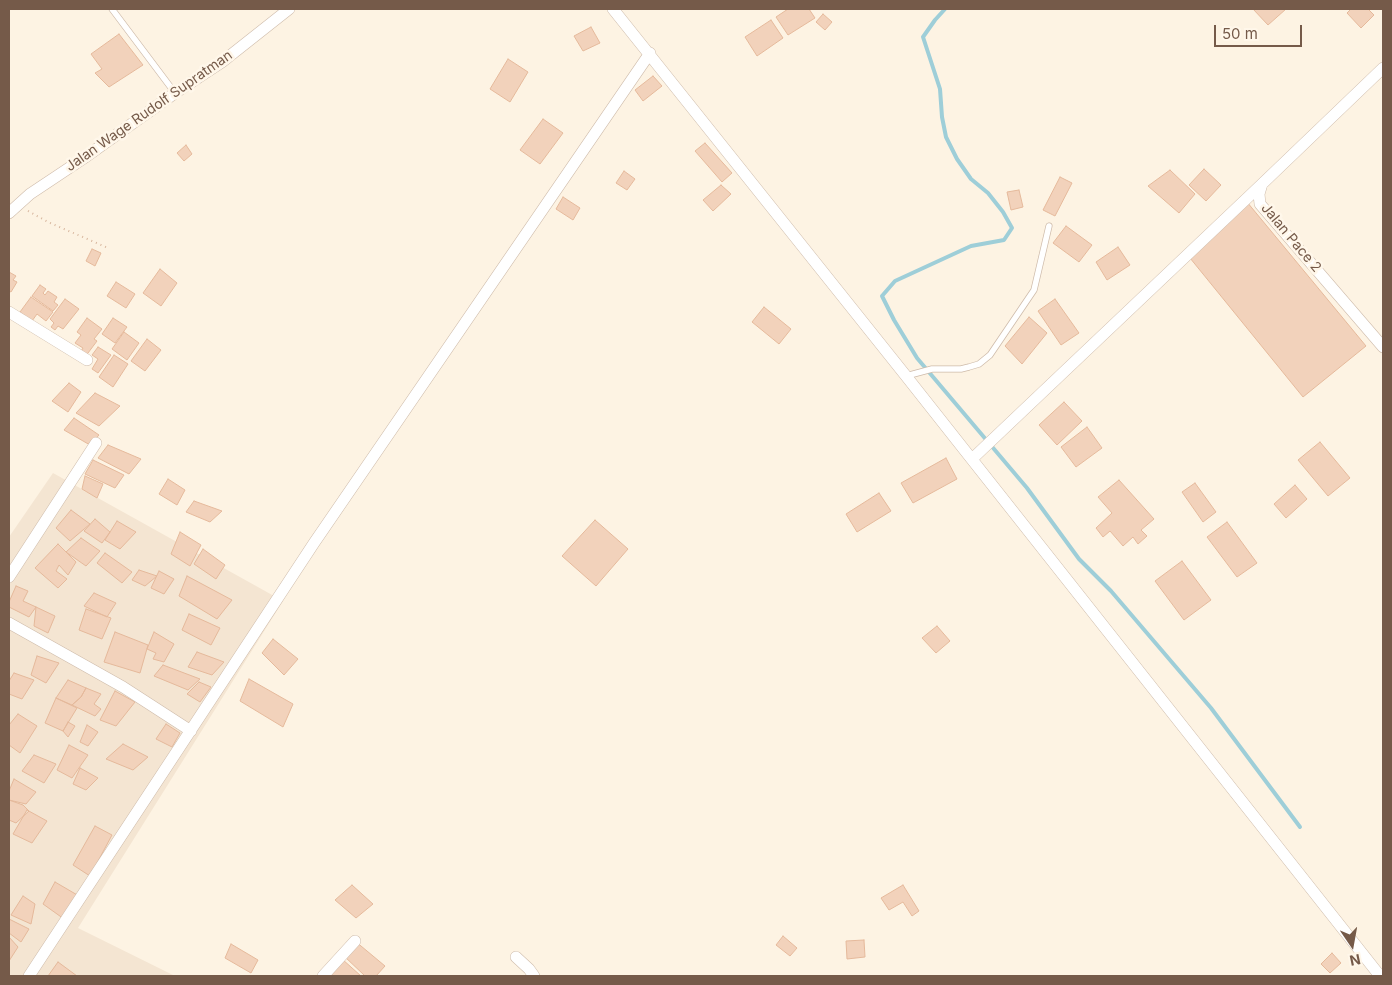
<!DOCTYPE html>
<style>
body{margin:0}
#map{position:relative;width:1392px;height:985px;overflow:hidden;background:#fdf3e3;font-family:Inter,sans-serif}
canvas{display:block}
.frame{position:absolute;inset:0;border:10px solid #755a49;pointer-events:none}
.north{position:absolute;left:1327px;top:920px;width:50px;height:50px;-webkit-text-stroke:4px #fff7ea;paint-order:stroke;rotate:168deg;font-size:14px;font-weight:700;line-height:20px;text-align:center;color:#755a49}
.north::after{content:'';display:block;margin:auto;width:18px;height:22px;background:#755a49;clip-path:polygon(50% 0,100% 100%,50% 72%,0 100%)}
.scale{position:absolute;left:1214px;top:25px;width:88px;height:22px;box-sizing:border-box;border:2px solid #755a49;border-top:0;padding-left:6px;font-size:15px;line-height:18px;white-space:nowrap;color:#755a49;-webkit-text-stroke:4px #fff7ea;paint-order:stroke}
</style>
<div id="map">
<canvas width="1392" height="985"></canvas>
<div class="frame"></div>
<div class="north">N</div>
<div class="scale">50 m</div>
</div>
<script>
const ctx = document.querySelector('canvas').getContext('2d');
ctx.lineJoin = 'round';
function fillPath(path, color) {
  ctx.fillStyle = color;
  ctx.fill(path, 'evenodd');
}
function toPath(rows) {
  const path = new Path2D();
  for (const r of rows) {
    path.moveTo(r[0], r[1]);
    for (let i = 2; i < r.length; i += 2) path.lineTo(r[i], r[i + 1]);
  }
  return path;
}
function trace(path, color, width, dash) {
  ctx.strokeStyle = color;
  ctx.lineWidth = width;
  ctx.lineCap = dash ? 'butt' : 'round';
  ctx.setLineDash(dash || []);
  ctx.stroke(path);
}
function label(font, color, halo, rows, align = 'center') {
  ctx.font = font + ' Inter,sans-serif';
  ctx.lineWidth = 5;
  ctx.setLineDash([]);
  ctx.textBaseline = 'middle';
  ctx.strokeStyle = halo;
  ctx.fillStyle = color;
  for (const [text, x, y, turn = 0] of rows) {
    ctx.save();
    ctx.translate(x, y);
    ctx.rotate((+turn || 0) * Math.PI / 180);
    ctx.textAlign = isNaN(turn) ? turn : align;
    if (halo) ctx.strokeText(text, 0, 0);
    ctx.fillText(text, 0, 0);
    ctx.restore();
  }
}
const residential = toPath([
 [53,473,283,601,78,928,175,976,9,976,9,537]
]);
const stream = toPath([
 [945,9,935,20,923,37,940,89,942,117,946,137,957,159,971,179,988,193,1003,212,1012,228,1004,240,971,246,895,281,882,296,894,320,917,358,1027,488,1079,559,1111,591,1211,708,1300,827]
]);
const building = toPath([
 [788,9,809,9,815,18,788,35,776,17,788,9],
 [1253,9,1286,9,1268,25,1253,9],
 [1351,9,1368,9,1374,15,1361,28,1347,13,1351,9],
 [823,14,832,22,825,30,816,22,823,14],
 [771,20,783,38,757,56,745,37,771,20],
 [591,27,600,43,583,51,574,36,591,27],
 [119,34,143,65,109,87,95,73,102,69,91,54,119,34],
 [508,59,528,72,510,102,490,89,508,59],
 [653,76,662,86,643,101,635,90,653,76],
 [543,119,563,133,540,164,520,150,543,119],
 [705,143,732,173,722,182,695,151,705,143],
 [186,145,192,154,184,161,177,153,186,145],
 [1204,169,1221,185,1206,201,1189,185,1204,169],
 [1170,170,1195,194,1179,213,1148,186,1170,170],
 [624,171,635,179,627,190,616,183,624,171],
 [1060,177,1072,183,1055,216,1043,210,1060,177],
 [721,185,731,194,713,211,703,200,721,185],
 [1019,190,1023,207,1011,210,1007,192,1019,190],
 [563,197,580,208,573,220,556,209,563,197],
 [1247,202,1366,346,1303,397,1190,258,1247,202],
 [1066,226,1092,245,1079,262,1053,243,1066,226],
 [1118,247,1130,265,1107,280,1096,262,1118,247],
 [92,249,101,253,95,266,86,261,92,249],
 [160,269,177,283,161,306,143,293,160,269],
 [9,272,16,276,13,280,17,282,11,292,9,291,9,272],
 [116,282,135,294,126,308,107,296,116,282],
 [40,285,46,289,43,293,45,295,48,291,57,297,54,302,58,305,53,311,32,296,40,285],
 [31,297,53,312,46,321,37,314,32,321,20,312,31,297],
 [65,299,79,309,63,329,58,326,55,330,51,327,54,323,50,319,65,299],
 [1055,299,1079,333,1061,345,1038,311,1055,299],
 [764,307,791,329,779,344,752,322,764,307],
 [1029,317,1047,333,1022,364,1005,346,1029,317],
 [87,318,102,329,94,339,97,341,85,357,80,353,83,348,75,343,81,335,77,332,87,318],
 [113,318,127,327,115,343,102,334,113,318],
 [124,332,139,343,127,360,112,349,124,332],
 [147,339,161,350,145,371,131,361,147,339],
 [98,347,111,355,98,373,92,369,98,359,92,355,98,347],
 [114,355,128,364,113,387,99,377,114,355],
 [69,383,81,392,68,412,52,401,69,383],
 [95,393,120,406,99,426,76,413,95,393],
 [1064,402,1082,421,1057,445,1039,425,1064,402],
 [74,418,99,435,90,445,64,430,74,418],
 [1087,427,1102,448,1076,467,1061,447,1087,427],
 [1320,442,1350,478,1328,496,1298,460,1320,442],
 [108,445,141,459,129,474,98,458,108,445],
 [946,458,957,479,913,503,901,483,946,458],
 [93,460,124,475,115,488,85,474,93,460],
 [85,476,103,484,97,498,82,489,85,476],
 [168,479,185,490,177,505,159,494,168,479],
 [1119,480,1154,519,1141,530,1147,536,1138,544,1133,537,1123,546,1110,531,1103,537,1096,528,1112,513,1098,497,1119,480],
 [1195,483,1216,512,1203,522,1182,492,1195,483],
 [1295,485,1307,499,1286,518,1274,504,1295,485],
 [879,493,891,511,857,532,846,514,879,493],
 [194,501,222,511,210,522,186,512,194,501],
 [71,510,90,524,70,541,56,528,71,510],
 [95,519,110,532,102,543,84,531,95,519],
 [595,520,628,549,596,586,562,556,595,520],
 [117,521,136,532,120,549,105,540,117,521],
 [1227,522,1257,563,1237,577,1207,537,1227,522],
 [180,532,201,545,190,566,171,554,180,532],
 [81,538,100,551,86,566,66,552,81,538],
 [58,544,76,562,68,575,59,565,56,571,67,579,58,588,35,568,58,544],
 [203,549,225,565,216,579,194,564,203,549],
 [105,553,132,572,122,583,97,563,105,553],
 [1182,561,1211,600,1184,620,1155,581,1182,561],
 [139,570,157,576,145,586,132,580,139,570],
 [159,571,174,579,164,594,151,588,159,571],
 [187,576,232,600,217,619,179,596,187,576],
 [16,586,28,591,23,601,36,607,29,617,9,607,9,602,16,586],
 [94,593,116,603,107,617,84,606,94,593],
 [36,607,55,616,48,633,34,626,36,607],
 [86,609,111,618,102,639,79,630,86,609],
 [189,614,220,628,211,645,182,630,189,614],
 [937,626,950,641,936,653,922,638,937,626],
 [115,632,148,645,140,673,104,662,115,632],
 [154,632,174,644,164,662,153,659,156,653,147,649,154,632],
 [273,639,298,659,284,675,262,653,273,639],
 [197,652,224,662,212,675,188,667,197,652],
 [37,656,59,663,46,683,31,675,37,656],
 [163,665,200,679,188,690,154,676,163,665],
 [14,673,34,680,22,699,9,694,9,681,14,673],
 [249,679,293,704,283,727,240,701,249,679],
 [68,680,86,688,81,697,72,705,56,698,68,680],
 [199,682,211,687,200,702,187,694,199,682],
 [86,688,101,694,94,704,101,709,95,716,72,705,81,697,86,688],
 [115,691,135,702,116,726,100,720,115,691],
 [56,698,77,708,63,731,45,723,56,698],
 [18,714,37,726,20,753,9,745,9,725,18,714],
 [68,722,75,726,68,737,63,731,68,722],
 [166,724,180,733,172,747,156,739,166,724],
 [87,725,98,732,88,746,80,742,87,725],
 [123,744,148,757,133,770,106,759,123,744],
 [69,745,88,755,72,778,57,770,69,745],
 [34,755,56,764,44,783,22,771,34,755],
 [80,768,98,778,86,790,73,784,80,768],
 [14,779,36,792,26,804,9,800,9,791,14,779],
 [9,800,23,805,29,811,16,823,9,820,9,800],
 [27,810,47,821,32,843,13,834,27,810],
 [95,826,112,835,90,876,73,865,95,826],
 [55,882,79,896,64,919,43,904,55,882],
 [352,885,373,904,356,918,335,900,352,885],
 [903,885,919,911,912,916,903,902,889,910,881,898,903,885],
 [23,896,35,904,31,924,11,915,23,896],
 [9,919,29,929,21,942,9,933,9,919],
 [783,936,797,948,790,956,776,945,783,936],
 [9,937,18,947,9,961,9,937],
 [864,940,865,957,847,959,846,941,864,940],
 [355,941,385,966,376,976,365,976,344,956,355,941],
 [231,944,258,960,251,973,225,958,231,944],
 [1332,953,1341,963,1330,973,1321,964,1332,953],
 [342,959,361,976,323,976,342,959],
 [58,962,77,976,48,976,58,962]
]);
const path = toPath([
 [28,211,48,222,108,248]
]);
const lane = toPath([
 [112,9,175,93],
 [906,376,932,369,961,369,969,367,979,364,990,355,1034,290,1049,226]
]);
const street = toPath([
 [613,9,906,376,1380,976],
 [1383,68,1262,184,1259,194,1260,204,1383,347],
 [9,213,30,194,84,158,175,93,222,62,289,9],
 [9,312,87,360],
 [972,459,1262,184],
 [9,577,96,443],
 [9,623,123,687,191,731],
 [516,957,529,969,534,976],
 [29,976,314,543,650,53],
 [323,976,355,941]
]);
const streetNames = [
 ["Jalan Wage Rudolf Supratman",149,111,-35],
 ["Jalan Pace 2",1291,238,50]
];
fillPath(residential, '#f4e5d2');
trace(stream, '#9eced8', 4);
fillPath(building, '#f2d2bb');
trace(building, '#e5b99b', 1);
trace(lane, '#cebbaa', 7);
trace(street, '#cebbaa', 12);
trace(path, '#d7b69e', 2, [1, 4]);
trace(lane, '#fff', 5.5);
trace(street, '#fff', 11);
label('14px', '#755a49', '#fff7ea', streetNames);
</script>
